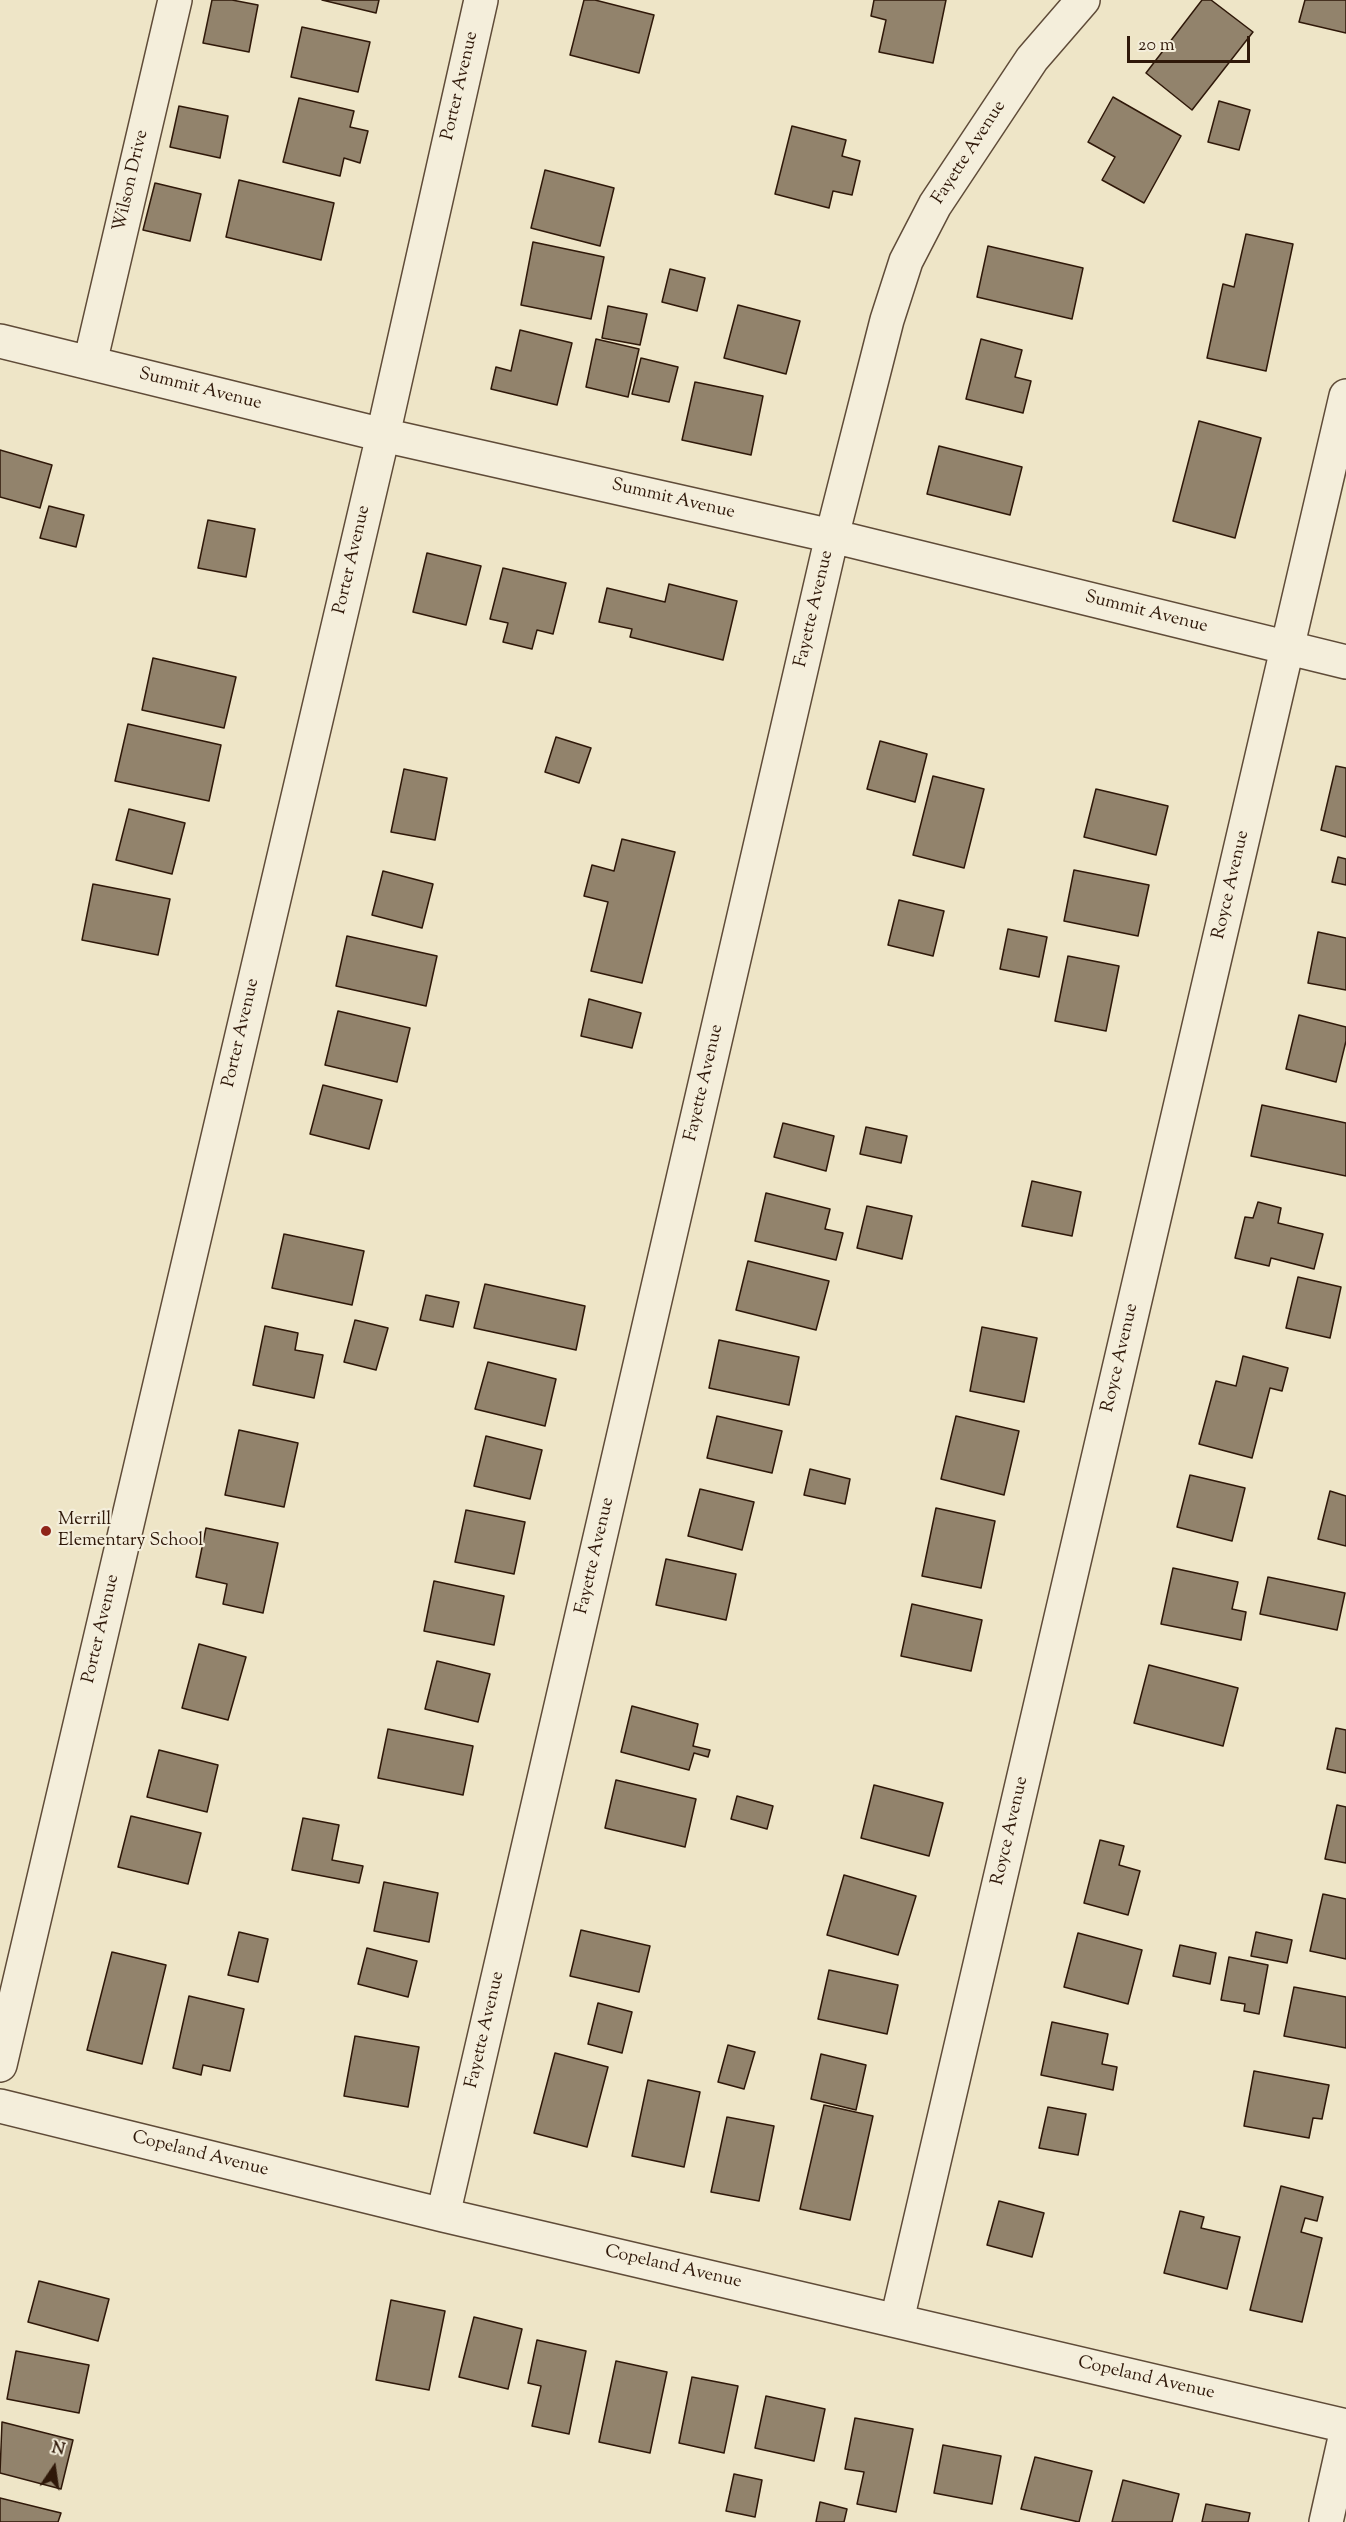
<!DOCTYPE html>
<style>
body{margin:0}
#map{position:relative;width:1346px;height:2522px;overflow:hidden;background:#eee5c7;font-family:"Sorts Mill Goudy",serif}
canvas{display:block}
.north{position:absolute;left:24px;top:2438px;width:60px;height:60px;-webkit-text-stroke:4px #f4eedb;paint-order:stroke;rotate:13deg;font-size:16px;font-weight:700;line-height:24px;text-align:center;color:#2f1809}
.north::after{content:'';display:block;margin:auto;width:21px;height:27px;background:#2f1809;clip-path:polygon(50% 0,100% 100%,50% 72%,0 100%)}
.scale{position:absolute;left:1127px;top:36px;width:123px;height:27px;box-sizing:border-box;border:3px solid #2f1809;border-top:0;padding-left:8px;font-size:18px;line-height:21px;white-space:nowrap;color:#2f1809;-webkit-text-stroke:4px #f4eedb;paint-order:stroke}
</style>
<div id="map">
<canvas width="1346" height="2522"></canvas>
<div class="north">N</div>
<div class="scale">20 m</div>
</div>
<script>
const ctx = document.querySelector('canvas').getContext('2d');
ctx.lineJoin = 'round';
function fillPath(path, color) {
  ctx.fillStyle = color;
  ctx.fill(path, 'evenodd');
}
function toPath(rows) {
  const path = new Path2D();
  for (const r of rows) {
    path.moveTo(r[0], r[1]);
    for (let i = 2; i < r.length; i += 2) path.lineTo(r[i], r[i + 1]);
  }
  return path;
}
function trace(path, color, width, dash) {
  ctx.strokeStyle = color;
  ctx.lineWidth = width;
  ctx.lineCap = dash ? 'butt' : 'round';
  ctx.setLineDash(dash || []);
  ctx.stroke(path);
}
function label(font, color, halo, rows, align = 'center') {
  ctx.font = font + ' "Sorts Mill Goudy",serif';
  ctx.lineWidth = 4.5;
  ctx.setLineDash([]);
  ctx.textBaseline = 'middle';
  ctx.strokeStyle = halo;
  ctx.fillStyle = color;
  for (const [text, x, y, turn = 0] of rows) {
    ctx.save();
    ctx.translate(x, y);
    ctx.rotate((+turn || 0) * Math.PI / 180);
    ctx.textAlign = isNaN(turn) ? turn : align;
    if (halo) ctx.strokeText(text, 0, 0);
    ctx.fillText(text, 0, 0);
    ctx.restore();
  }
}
const building = toPath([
 [212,0,232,0,258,5,249,52,203,43,212,0],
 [322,0,379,0,376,13,322,0],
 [584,0,595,0,654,15,639,73,570,55,584,0],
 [874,0,946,0,933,63,879,52,886,20,871,16,874,0],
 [1202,0,1211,0,1253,32,1192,110,1146,73,1202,0],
 [1305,0,1346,0,1346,33,1299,22,1305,0],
 [302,27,370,42,358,92,291,77,302,27],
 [1113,97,1181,136,1144,203,1102,180,1115,157,1088,142,1113,97],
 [299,98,354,111,350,127,368,131,360,163,344,158,340,176,283,162,299,98],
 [1219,101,1250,110,1239,150,1208,142,1219,101],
 [179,106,228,116,220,158,170,147,179,106],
 [792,126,846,140,842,156,860,161,852,195,833,191,829,208,775,194,792,126],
 [545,170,614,188,600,246,531,228,545,170],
 [239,180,334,203,321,260,226,237,239,180],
 [155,183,201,194,190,241,143,230,155,183],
 [1246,234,1293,244,1266,371,1207,358,1223,284,1234,287,1246,234],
 [533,242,604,257,591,319,521,305,533,242],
 [988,246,1083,268,1072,319,977,297,988,246],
 [670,269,705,278,697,311,662,302,670,269],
 [738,305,800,321,786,374,724,358,738,305],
 [608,306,647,314,640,345,602,338,608,306],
 [520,330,572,343,557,405,491,389,496,367,511,371,520,330],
 [596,339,639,349,628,397,586,387,596,339],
 [981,339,1022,350,1015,377,1031,381,1023,413,966,399,981,339],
 [641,358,678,367,669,402,632,394,641,358],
 [695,382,763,396,751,455,682,440,695,382],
 [1199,421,1261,438,1235,538,1173,521,1199,421],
 [939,446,1022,467,1010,515,927,494,939,446],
 [0,450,52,465,40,508,0,497,0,450],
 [49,506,84,515,76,547,40,538,49,506],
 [208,520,255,529,246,577,198,568,208,520],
 [427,553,481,566,466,625,413,612,427,553],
 [503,568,566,583,553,634,537,630,532,649,503,642,508,623,490,619,503,568],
 [669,584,737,601,723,660,630,637,632,629,599,622,607,588,665,602,669,584],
 [153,658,236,677,224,728,142,710,153,658],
 [128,724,221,745,209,801,115,781,128,724],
 [556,737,591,748,579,783,545,772,556,737],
 [880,741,927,754,915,802,867,789,880,741],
 [1336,766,1346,768,1346,837,1321,830,1336,766],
 [404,769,447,778,435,840,391,832,404,769],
 [933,776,984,789,964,868,913,855,933,776],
 [1096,789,1168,806,1156,855,1084,837,1096,789],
 [129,809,185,823,172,874,116,860,129,809],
 [622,839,675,852,642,983,591,971,608,902,584,896,592,865,614,871,622,839],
 [1338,857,1346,859,1346,885,1332,882,1338,857],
 [1074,870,1149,885,1138,936,1064,921,1074,870],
 [383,871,433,884,422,928,372,915,383,871],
 [93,884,170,899,158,955,82,940,93,884],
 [899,900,944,911,933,956,888,945,899,900],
 [1008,929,1047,937,1039,977,1000,969,1008,929],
 [1318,932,1346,938,1346,990,1308,983,1318,932],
 [347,936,437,956,426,1006,336,986,347,936],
 [1068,956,1119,966,1106,1031,1055,1021,1068,956],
 [589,999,641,1013,632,1048,581,1036,589,999],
 [338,1011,410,1028,397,1082,325,1065,338,1011],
 [1299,1015,1346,1027,1346,1041,1336,1082,1286,1069,1299,1015],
 [323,1085,382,1100,369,1149,310,1134,323,1085],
 [1262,1105,1346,1123,1346,1176,1251,1156,1262,1105],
 [783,1123,834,1136,826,1171,774,1157,783,1123],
 [866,1127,907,1136,901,1163,860,1154,866,1127],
 [1032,1181,1081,1192,1072,1236,1022,1226,1032,1181],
 [766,1193,830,1209,825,1229,843,1233,836,1260,755,1241,766,1193],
 [1258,1202,1281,1208,1278,1223,1323,1234,1314,1269,1271,1258,1269,1266,1235,1258,1245,1217,1253,1218,1258,1202],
 [867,1206,912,1216,902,1259,857,1248,867,1206],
 [284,1234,364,1251,352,1305,272,1288,284,1234],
 [748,1261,829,1281,816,1330,736,1310,748,1261],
 [1298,1277,1341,1287,1330,1338,1286,1328,1298,1277],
 [485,1284,585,1306,576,1350,474,1328,485,1284],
 [426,1295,459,1302,453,1327,420,1320,426,1295],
 [355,1320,388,1328,376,1370,344,1362,355,1320],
 [265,1326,298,1333,295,1350,323,1355,314,1398,253,1385,265,1326],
 [982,1327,1037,1338,1024,1402,970,1391,982,1327],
 [719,1340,799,1357,789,1405,709,1388,719,1340],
 [1243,1356,1288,1368,1282,1391,1270,1388,1252,1458,1199,1444,1216,1381,1236,1386,1243,1356],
 [488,1362,556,1379,545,1426,475,1409,488,1362],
 [717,1416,782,1431,772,1473,707,1458,717,1416],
 [956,1416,1019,1431,1004,1495,941,1479,956,1416],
 [239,1430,298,1443,284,1507,225,1495,239,1430],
 [486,1436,542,1450,530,1499,474,1486,486,1436],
 [810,1469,850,1479,845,1504,804,1495,810,1469],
 [1190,1475,1245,1488,1232,1541,1177,1527,1190,1475],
 [700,1489,754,1502,742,1550,688,1536,700,1489],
 [1330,1491,1346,1496,1346,1546,1318,1539,1330,1491],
 [936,1508,995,1521,981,1588,922,1576,936,1508],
 [466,1510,525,1522,514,1574,455,1562,466,1510],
 [206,1528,278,1543,263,1613,223,1604,227,1584,196,1577,206,1528],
 [666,1559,736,1574,726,1620,656,1605,666,1559],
 [1173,1568,1238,1582,1232,1609,1246,1612,1241,1640,1161,1624,1173,1568],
 [1268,1577,1345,1593,1337,1630,1260,1614,1268,1577],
 [434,1581,504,1596,494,1645,424,1631,434,1581],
 [912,1604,982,1620,971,1671,901,1656,912,1604],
 [199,1644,246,1657,228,1720,182,1708,199,1644],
 [437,1661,490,1674,478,1722,425,1709,437,1661],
 [1149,1665,1238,1688,1223,1746,1134,1723,1149,1665],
 [632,1706,698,1724,693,1746,710,1750,708,1757,694,1753,689,1770,621,1752,632,1706],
 [1336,1728,1346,1730,1346,1773,1327,1769,1336,1728],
 [388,1729,473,1746,463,1795,378,1778,388,1729],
 [159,1750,218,1765,207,1812,147,1797,159,1750],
 [616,1780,696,1799,685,1847,605,1828,616,1780],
 [874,1785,943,1803,929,1856,861,1838,874,1785],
 [737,1796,773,1806,767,1829,731,1819,737,1796],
 [1337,1805,1346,1807,1346,1863,1325,1859,1337,1805],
 [131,1816,201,1833,188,1884,118,1867,131,1816],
 [303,1818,339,1825,332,1860,363,1866,359,1883,292,1870,303,1818],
 [1100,1840,1124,1846,1119,1865,1140,1871,1128,1915,1084,1903,1100,1840],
 [844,1875,916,1896,898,1955,827,1935,844,1875],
 [384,1882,438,1893,429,1942,374,1931,384,1882],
 [1323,1894,1346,1899,1346,1959,1310,1951,1323,1894],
 [581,1930,650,1946,639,1992,570,1976,581,1930],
 [239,1932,268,1939,258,1982,228,1975,239,1932],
 [1256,1932,1292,1940,1287,1963,1251,1956,1256,1932],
 [1078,1933,1142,1950,1128,2004,1064,1987,1078,1933],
 [1180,1945,1216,1953,1210,1984,1173,1976,1180,1945],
 [367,1948,417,1961,408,1997,358,1984,367,1948],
 [112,1952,166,1965,142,2064,87,2050,112,1952],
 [1229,1957,1268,1965,1259,2014,1244,2011,1245,2004,1221,2000,1229,1957],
 [829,1970,898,1985,887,2034,818,2019,829,1970],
 [1294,1987,1346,1997,1346,2048,1284,2036,1294,1987],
 [189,1996,244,2009,230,2071,203,2065,201,2075,173,2068,189,1996],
 [598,2003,632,2012,622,2053,588,2044,598,2003],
 [1052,2022,1108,2034,1102,2064,1117,2067,1113,2090,1041,2075,1052,2022],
 [355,2036,419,2047,408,2107,344,2096,355,2036],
 [728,2045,755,2052,744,2089,718,2082,728,2045],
 [555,2053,608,2067,587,2147,534,2133,555,2053],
 [821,2054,866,2065,856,2110,811,2099,821,2054],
 [1254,2071,1329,2085,1322,2119,1313,2118,1309,2138,1244,2126,1254,2071],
 [648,2080,700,2092,684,2167,632,2156,648,2080],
 [824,2105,873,2116,850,2220,800,2209,824,2105],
 [1048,2107,1086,2114,1078,2155,1039,2148,1048,2107],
 [727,2117,774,2126,759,2201,711,2192,727,2117],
 [1281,2186,1323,2197,1317,2221,1305,2218,1301,2232,1322,2238,1302,2322,1250,2310,1281,2186],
 [999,2201,1044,2213,1032,2257,987,2245,999,2201],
 [1180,2211,1204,2217,1201,2228,1240,2237,1227,2289,1164,2273,1180,2211],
 [39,2281,109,2299,98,2341,28,2322,39,2281],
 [391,2300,445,2311,429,2390,376,2380,391,2300],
 [474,2317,522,2329,508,2389,459,2377,474,2317],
 [537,2340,586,2351,569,2434,532,2426,541,2386,528,2383,537,2340],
 [16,2351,89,2365,79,2413,7,2399,16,2351],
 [616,2361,667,2372,650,2453,599,2442,616,2361],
 [692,2377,738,2386,724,2453,679,2443,692,2377],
 [766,2396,825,2409,814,2461,755,2448,766,2396],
 [855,2418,913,2429,896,2512,857,2504,864,2472,845,2469,855,2418],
 [2,2422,73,2440,61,2489,0,2473,2,2422],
 [943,2445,1001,2456,992,2504,934,2493,943,2445],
 [1035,2457,1092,2471,1079,2522,1021,2509,1035,2457],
 [734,2474,762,2480,755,2517,726,2511,734,2474],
 [1123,2480,1179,2494,1172,2522,1112,2522,1123,2480],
 [0,2498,61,2513,58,2522,0,2522,0,2498],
 [820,2502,847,2509,844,2522,816,2522,820,2502],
 [1206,2504,1250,2513,1248,2522,1202,2522,1206,2504]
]);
const minor = toPath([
 [0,341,383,435,832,536,1346,662],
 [90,363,175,0],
 [0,2065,383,435,481,0],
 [0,2106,443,2215,1346,2426],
 [443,2215,832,536,887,320,906,261,935,205,1032,59,1083,0],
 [897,2320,1346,396],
 [1326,2522,1346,2433]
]);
const markers = [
 [46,1531,6,"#8f2418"]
];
const streetNames = [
 ["Porter Avenue",461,86,-77],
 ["Fayette Avenue",970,153,-57],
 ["Wilson Drive",132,181,-77],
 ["Summit Avenue",200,390,14],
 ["Summit Avenue",673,500,13],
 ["Porter Avenue",353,560,-77],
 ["Fayette Avenue",815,609,-77],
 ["Summit Avenue",1146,613,14],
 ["Royce Avenue",1232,885,-77],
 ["Porter Avenue",242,1033,-77],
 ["Fayette Avenue",705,1083,-77],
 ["Royce Avenue",1121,1358,-77],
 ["Fayette Avenue",596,1556,-77],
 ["Porter Avenue",102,1629,-77],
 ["Royce Avenue",1011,1831,-77],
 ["Fayette Avenue",486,2030,-77],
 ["Copeland Avenue",200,2155,14],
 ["Copeland Avenue",673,2268,13],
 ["Copeland Avenue",1146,2379,13]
];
const poiNames = [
 ["Merrill",58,1521],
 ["Elementary School",58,1542]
];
fillPath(building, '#92836c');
trace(building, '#2f1809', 1.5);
trace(minor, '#5f4b38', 36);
trace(minor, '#f4eedb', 33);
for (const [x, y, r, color] of markers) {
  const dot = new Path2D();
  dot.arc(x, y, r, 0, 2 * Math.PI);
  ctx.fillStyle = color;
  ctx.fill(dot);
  trace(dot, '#f4eedb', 2);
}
label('18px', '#2f1809', '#f4eedb', streetNames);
label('18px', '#2f1809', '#f4eedb', poiNames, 'left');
</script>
